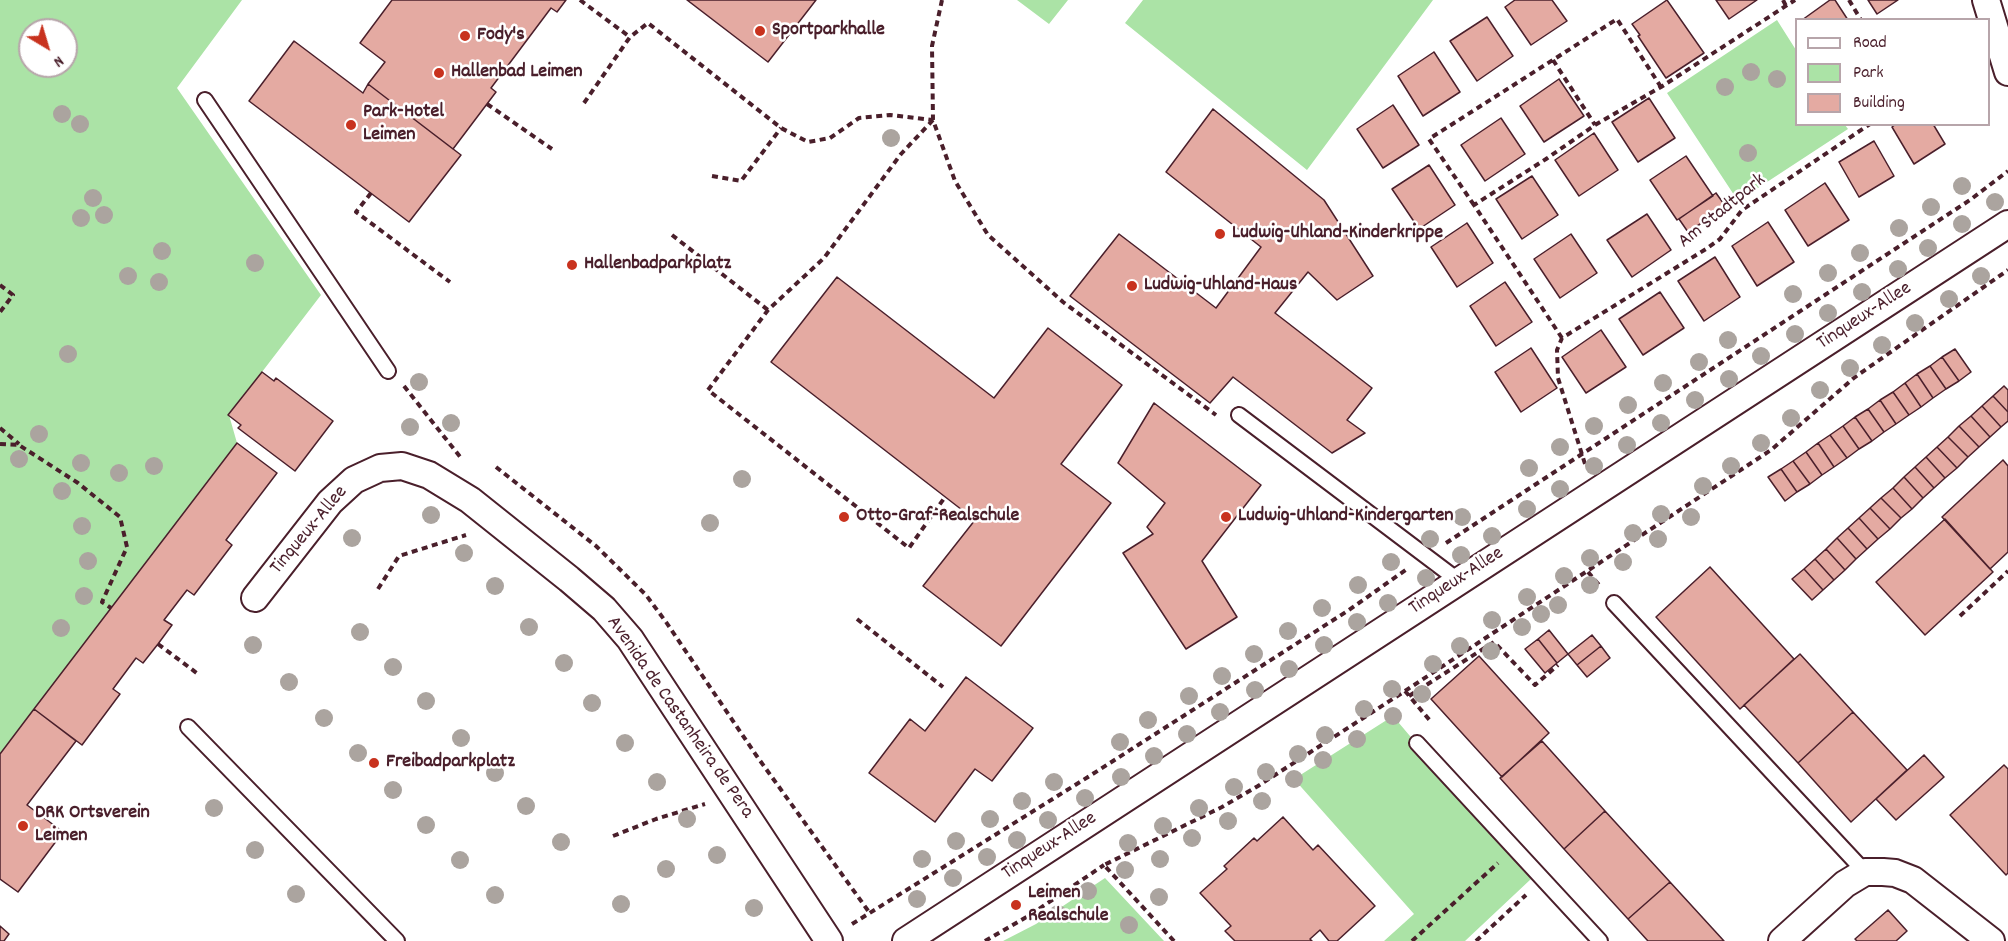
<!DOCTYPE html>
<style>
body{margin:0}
#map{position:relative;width:2008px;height:941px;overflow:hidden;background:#fff;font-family:Dekko,sans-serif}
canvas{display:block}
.legend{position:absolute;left:1795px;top:18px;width:195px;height:108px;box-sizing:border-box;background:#fff;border:2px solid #b7a5aa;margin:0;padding:8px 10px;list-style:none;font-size:18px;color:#4a1f2b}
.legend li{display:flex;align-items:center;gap:12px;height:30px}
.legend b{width:30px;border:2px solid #b7a5aa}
.north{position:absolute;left:18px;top:18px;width:60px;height:60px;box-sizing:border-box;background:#fff;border:2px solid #b7a5aa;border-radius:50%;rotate:142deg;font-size:16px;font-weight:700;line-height:24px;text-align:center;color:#4a1f2b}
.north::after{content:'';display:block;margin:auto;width:21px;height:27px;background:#c8321e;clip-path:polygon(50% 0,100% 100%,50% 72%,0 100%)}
</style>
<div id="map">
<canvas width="2008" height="941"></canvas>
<ul class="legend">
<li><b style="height:8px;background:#fff"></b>Road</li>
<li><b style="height:16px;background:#abe3a6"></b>Park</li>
<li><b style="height:16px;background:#e4aaa2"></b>Building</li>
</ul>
<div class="north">N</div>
</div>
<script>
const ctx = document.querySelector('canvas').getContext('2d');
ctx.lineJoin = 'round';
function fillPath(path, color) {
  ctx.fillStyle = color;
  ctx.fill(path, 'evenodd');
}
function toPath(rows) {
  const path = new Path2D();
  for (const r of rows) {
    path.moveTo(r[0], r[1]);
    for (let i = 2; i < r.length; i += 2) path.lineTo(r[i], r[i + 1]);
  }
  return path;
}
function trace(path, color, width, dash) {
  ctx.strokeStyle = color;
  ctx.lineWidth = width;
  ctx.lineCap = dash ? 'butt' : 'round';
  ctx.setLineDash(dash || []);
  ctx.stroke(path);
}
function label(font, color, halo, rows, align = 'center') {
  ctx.font = font + ' Dekko,sans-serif';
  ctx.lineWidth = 5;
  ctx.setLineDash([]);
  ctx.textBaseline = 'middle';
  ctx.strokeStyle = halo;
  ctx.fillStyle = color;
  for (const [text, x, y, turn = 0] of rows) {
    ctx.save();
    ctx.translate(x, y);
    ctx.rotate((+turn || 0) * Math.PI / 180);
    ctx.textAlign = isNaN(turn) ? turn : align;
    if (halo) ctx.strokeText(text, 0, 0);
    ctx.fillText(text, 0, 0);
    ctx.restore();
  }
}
const green = toPath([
 [0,0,242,0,177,88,321,295,229,415,237,443,0,754],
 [30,30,66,30,66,66,30,66],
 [1017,0,1068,0,1049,24],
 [1143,0,1433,0,1307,170,1125,23],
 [1777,20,1796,50,1796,124,1845,125,1848,129,1738,201,1667,93],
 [1393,716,1531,879,1465,941,1384,941,1414,914,1294,779],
 [1105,878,1164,941,1003,941,1036,924]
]);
const building = toPath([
 [392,0,566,0,557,12,551,8,491,88,496,92,453,149,368,84,385,62,360,43,392,0],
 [687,0,816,0,768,62,687,0],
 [1515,0,1552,0,1567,21,1531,45,1505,7,1515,0],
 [1667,0,1704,53,1666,78,1638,36,1640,35,1632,24,1667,0],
 [1716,0,1757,0,1729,19,1716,0],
 [1830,0,1835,0,1848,20,1802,20,1830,0],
 [1868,0,1898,0,1877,14,1868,0],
 [1487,17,1513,56,1477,81,1450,41,1487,17],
 [294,41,363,93,368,84,461,155,409,222,249,101,294,41],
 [1434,52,1460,92,1423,116,1398,76,1434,52],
 [1559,79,1584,116,1544,142,1520,106,1559,79],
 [1649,98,1675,138,1638,162,1612,122,1649,98],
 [1393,105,1419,145,1383,168,1357,129,1393,105],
 [1213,109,1324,200,1373,276,1337,300,1308,272,1275,313,1372,388,1347,420,1365,433,1332,453,1233,377,1210,403,1070,296,1119,234,1216,308,1261,247,1166,172,1213,109],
 [1501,118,1525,154,1485,181,1461,145,1501,118],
 [1896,124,1933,124,1945,144,1914,164,1892,127,1896,124],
 [1594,133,1618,170,1579,196,1555,160,1594,133],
 [1874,141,1894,176,1859,197,1839,162,1874,141],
 [1686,156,1713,196,1677,220,1650,180,1686,156],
 [1429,165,1455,205,1419,229,1392,189,1429,165],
 [1532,176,1558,215,1522,239,1496,199,1532,176],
 [1825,183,1849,220,1808,246,1785,210,1825,183],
 [1716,193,1726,207,1688,232,1679,219,1716,193],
 [1647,214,1671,250,1632,277,1607,240,1647,214],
 [1768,222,1794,262,1757,286,1732,246,1768,222],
 [1467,223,1493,263,1457,287,1431,247,1467,223],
 [1571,234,1597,273,1560,298,1534,259,1571,234],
 [1715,257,1740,297,1704,321,1678,281,1715,257],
 [837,277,994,398,1048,328,1122,385,1061,464,1111,503,1001,646,923,586,975,520,771,362,837,277],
 [1505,282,1532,322,1496,346,1470,306,1505,282],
 [1660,292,1684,328,1643,355,1619,319,1660,292],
 [1601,330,1626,367,1586,393,1562,357,1601,330],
 [1531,348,1557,388,1521,412,1495,372,1531,348],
 [1955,349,1971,372,1959,381,1942,357,1955,349],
 [1942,357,1959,381,1946,389,1930,366,1942,357],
 [1930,366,1946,389,1933,398,1917,374,1930,366],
 [262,372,274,381,276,378,333,421,295,471,238,428,241,425,228,415,262,372],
 [1917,374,1933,398,1921,407,1905,383,1917,374],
 [1905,383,1921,407,1909,415,1893,392,1905,383],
 [2004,386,2008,390,2008,412,1993,396,2004,386],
 [1893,392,1909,415,1896,424,1880,400,1893,392],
 [1993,396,2008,412,2008,421,2001,427,1982,406,1993,396],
 [1880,400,1896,424,1884,432,1868,409,1880,400],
 [1154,403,1261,485,1202,561,1237,617,1186,649,1123,553,1153,534,1147,527,1165,503,1118,463,1154,403],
 [1982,406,2001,427,1990,437,1971,416,1982,406],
 [1868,409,1884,432,1872,441,1855,417,1868,409],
 [1971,416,1990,437,1979,447,1959,426,1971,416],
 [1855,417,1872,441,1859,449,1843,426,1855,417],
 [1843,426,1859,449,1847,458,1830,435,1843,426],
 [1959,426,1979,447,1968,457,1948,437,1959,426],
 [1830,435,1847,458,1834,467,1818,443,1830,435],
 [1948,437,1968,457,1957,468,1937,447,1948,437],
 [237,443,277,473,226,540,232,545,194,595,187,590,164,620,172,625,158,644,143,663,136,658,113,689,120,694,82,745,34,709,237,443],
 [1818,443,1834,467,1822,475,1806,452,1818,443],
 [1937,447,1957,468,1945,478,1926,457,1937,447],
 [1806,452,1822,475,1810,484,1793,461,1806,452],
 [1926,457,1945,478,1934,488,1915,467,1926,457],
 [2003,460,2008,466,2008,552,1990,569,1942,517,2003,460],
 [1793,461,1810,484,1797,492,1781,469,1793,461],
 [1915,467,1934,488,1923,498,1904,477,1915,467],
 [1781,469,1797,492,1785,501,1768,477,1781,469],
 [1904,477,1923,498,1912,509,1893,488,1904,477],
 [1893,488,1912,509,1901,518,1881,498,1893,488],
 [1881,498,1901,518,1890,529,1870,508,1881,498],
 [1870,508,1890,529,1878,539,1859,518,1870,508],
 [1859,518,1878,539,1867,549,1848,528,1859,518],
 [1945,519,1993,572,1925,635,1876,582,1945,519],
 [1848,528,1867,549,1856,559,1837,538,1848,528],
 [1837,538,1856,559,1845,570,1826,549,1837,538],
 [1826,549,1845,570,1834,580,1815,559,1826,549],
 [1815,559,1834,580,1823,590,1804,569,1815,559],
 [1710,567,1794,659,1740,709,1656,617,1710,567],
 [1804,569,1823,590,1812,600,1792,579,1804,569],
 [1549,630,1568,654,1557,663,1538,639,1549,630],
 [1592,635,1601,646,1577,665,1568,654,1592,635],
 [1538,639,1557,663,1545,673,1525,649,1538,639],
 [1601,646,1610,658,1587,677,1577,665,1601,646],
 [1800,654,1853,712,1798,763,1744,705,1800,654],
 [1479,656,1549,733,1502,777,1431,699,1479,656],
 [966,677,1033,728,992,781,975,769,935,822,869,773,910,719,925,731,966,677],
 [34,709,76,741,27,805,63,832,18,892,0,879,0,754,34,709],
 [1853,712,1907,770,1851,822,1798,763,1853,712],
 [1542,741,1605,811,1564,849,1500,778,1542,741],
 [1924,755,1944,777,1896,820,1876,799,1924,755],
 [2004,765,2008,769,2008,873,2006,875,1950,815,2004,765],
 [1605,811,1670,882,1628,919,1564,849,1605,811],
 [1283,817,1313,850,1318,845,1375,906,1337,941,1329,941,1320,930,1310,939,1312,941,1235,941,1225,931,1231,926,1200,893,1227,869,1224,866,1254,838,1257,841,1283,817],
 [1670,882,1724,941,1648,941,1628,919,1670,882],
 [1888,910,1907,931,1896,941,1857,941,1855,939,1888,910],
 [0,926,9,934,4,941,0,941,0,926]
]);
const path = toPath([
 [580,0,630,37],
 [942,0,932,46,933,120,955,181,988,235,1063,302,1216,415],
 [1783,0,1786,6],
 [1849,0,1861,20],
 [1553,60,1595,125],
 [584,103,630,37,648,23,781,128,808,142,830,138,859,118,890,115,932,120],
 [487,104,552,149],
 [933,120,901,154,824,258,768,310,708,390,909,548,945,497],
 [712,176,741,181,781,128],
 [371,193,356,212,450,282],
 [1474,205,1429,139,1617,19,1661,87],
 [672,235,768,310],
 [0,285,13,295,0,312],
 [1562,338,1474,205,1546,159,1595,125,1661,87,1795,0],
 [404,386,461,458],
 [0,428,19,444],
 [0,444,19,445,78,483,120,517,127,547,102,602,111,608],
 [1585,464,1558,378,1557,350,1562,338,1706,249,1720,239,1742,210,1870,124],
 [496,467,596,546,646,595,666,622,756,755,869,912],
 [1446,543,1970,200,2008,171],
 [1588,572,1600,586],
 [378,589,399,556,466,535],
 [1960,616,2008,571],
 [857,619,943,687],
 [158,644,198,674],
 [1405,691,1771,450,1855,377,2008,270],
 [1409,696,1494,642,1535,685,1558,665],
 [613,836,656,819,705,804],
 [852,924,1088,777,1349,610,1407,569],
 [985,941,1030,915,1104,865],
 [1174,941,1104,865,1222,807,1258,786,1405,691,1432,723],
 [1412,941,1498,863],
 [1476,941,1526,895]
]);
const lane = toPath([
 [205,100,388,371],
 [1239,415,1459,581],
 [1614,603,1865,872],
 [188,727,397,941],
 [1417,743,1600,941]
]);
const street = toPath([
 [1986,0,2008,72],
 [255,598,330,502,354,480,380,468,402,466,429,475,470,500,569,579,604,609,630,639,829,941],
 [906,941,2008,224],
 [1782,941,1845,884,1865,872,1883,872,1895,873,1913,880,1991,941]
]);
const trees = [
 [1751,72],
 [1777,79],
 [1725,87],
 [62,114],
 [80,124],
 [891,138],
 [1748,153],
 [1962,186],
 [93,198],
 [1995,202],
 [1931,207],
 [104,215],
 [81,218],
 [1962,224],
 [1899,228],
 [1928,248],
 [162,251],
 [1860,253],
 [255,263],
 [1898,269],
 [1828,273],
 [128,276],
 [1981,276],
 [159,282],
 [1862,292],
 [1793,294],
 [1949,299],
 [1828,313],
 [1915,323],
 [1795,334],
 [1728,340],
 [1882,345],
 [68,354],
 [1761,356],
 [1699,362],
 [1850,368],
 [1729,379],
 [419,382],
 [1663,383],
 [1820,390],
 [1695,400],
 [1628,405],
 [1791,418],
 [451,423],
 [1661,423],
 [1594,426],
 [410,427],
 [39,434],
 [1761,443],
 [1627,445],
 [1560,447],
 [19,459],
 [81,463],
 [154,466],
 [1594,466],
 [1731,466],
 [1529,468],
 [119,473],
 [742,479],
 [1703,486],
 [1560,489],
 [62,491],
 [1527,509],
 [1661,514],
 [431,515],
 [1462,517],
 [1691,517],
 [710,523],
 [82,526],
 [1633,533],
 [1492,536],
 [352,538],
 [1430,539],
 [1658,539],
 [464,553],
 [1461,555],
 [1590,558],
 [88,561],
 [1391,562],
 [1623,562],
 [1564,576],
 [1426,578],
 [1358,585],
 [1590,585],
 [495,586],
 [84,596],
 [1527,597],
 [1388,603],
 [1558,605],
 [1322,608],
 [1541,614],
 [1492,620],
 [1357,622],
 [529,627],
 [1522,627],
 [61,628],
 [1288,631],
 [360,632],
 [253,645],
 [1324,645],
 [1460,646],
 [1491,651],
 [1254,654],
 [564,663],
 [1433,664],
 [393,667],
 [1289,669],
 [1222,676],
 [289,682],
 [1392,689],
 [1255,690],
 [1422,694],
 [1189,696],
 [426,701],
 [592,703],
 [1364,709],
 [1220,712],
 [1393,716],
 [324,718],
 [1148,720],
 [1187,734],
 [1325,735],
 [461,738],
 [1357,739],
 [1120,742],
 [625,743],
 [358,753],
 [1298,754],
 [1154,756],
 [1323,760],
 [1266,772],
 [495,773],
 [1121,777],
 [1294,779],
 [657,782],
 [1054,782],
 [1234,787],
 [393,790],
 [1085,798],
 [1022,801],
 [1262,801],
 [526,806],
 [214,808],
 [1199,808],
 [687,819],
 [990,819],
 [1048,820],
 [1228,821],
 [426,825],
 [1163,826],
 [1192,838],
 [1017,840],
 [956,841],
 [561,842],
 [1128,843],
 [255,850],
 [717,855],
 [987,857],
 [922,859],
 [1160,859],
 [460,860],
 [666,869],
 [1125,870],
 [953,878],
 [1088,891],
 [296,894],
 [495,895],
 [1159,897],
 [917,899],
 [621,904],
 [754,908],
 [1058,914],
 [1129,925]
];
const markers = [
 [760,31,6,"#c8321e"],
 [465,36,6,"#c8321e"],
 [439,73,6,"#c8321e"],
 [351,125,6,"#c8321e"],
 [1220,234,6,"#c8321e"],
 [572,265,6,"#c8321e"],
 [1132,286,6,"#c8321e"],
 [844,517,6,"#c8321e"],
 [1226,517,6,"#c8321e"],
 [374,763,6,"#c8321e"],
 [23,826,6,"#c8321e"],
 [1016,905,6,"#c8321e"]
];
const poiNames = [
 ["Sportparkhalle",772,31],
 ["Fody's",477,36],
 ["Hallenbad Leimen",451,73],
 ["Park-Hotel",363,113],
 ["Leimen",363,136],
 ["Ludwig-Uhland-Kinderkrippe",1232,234],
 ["Hallenbadparkplatz",584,265],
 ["Ludwig-Uhland-Haus",1144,286],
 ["Otto-Graf-Realschule",856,517],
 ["Ludwig-Uhland-Kindergarten",1238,517],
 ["Freibadparkplatz",386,763],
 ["DRK Ortsverein",35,814],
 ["Leimen",35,837],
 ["Leimen",1028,894],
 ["Realschule",1028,917]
];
const streetNames = [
 ["Am Stadtpark",1723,212,-39],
 ["Tinqueux-Allee",1865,317,-33],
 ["Tinqueux-Allee",310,531,-50],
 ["Tinqueux-Allee",1457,582,-33],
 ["Avenida de Castanheira de Pera",679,718,55],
 ["Tinqueux-Allee",1050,847,-33]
];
fillPath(green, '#abe3a6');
fillPath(building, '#e4aaa2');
trace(building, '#4a1f2b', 1.5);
trace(lane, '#4a1f2b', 18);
trace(street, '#4a1f2b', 30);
trace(path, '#4a1f2b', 4, [6, 4.5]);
trace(lane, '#fff', 14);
trace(street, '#fff', 26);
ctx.fillStyle = '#aba49f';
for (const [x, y] of trees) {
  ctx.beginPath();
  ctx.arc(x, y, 9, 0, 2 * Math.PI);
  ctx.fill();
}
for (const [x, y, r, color] of markers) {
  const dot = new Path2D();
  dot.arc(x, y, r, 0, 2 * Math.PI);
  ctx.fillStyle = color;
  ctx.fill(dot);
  trace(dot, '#fff', 2);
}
label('bold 20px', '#4a1f2b', '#fff', poiNames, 'left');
label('20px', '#4a1f2b', '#fff', streetNames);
</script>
